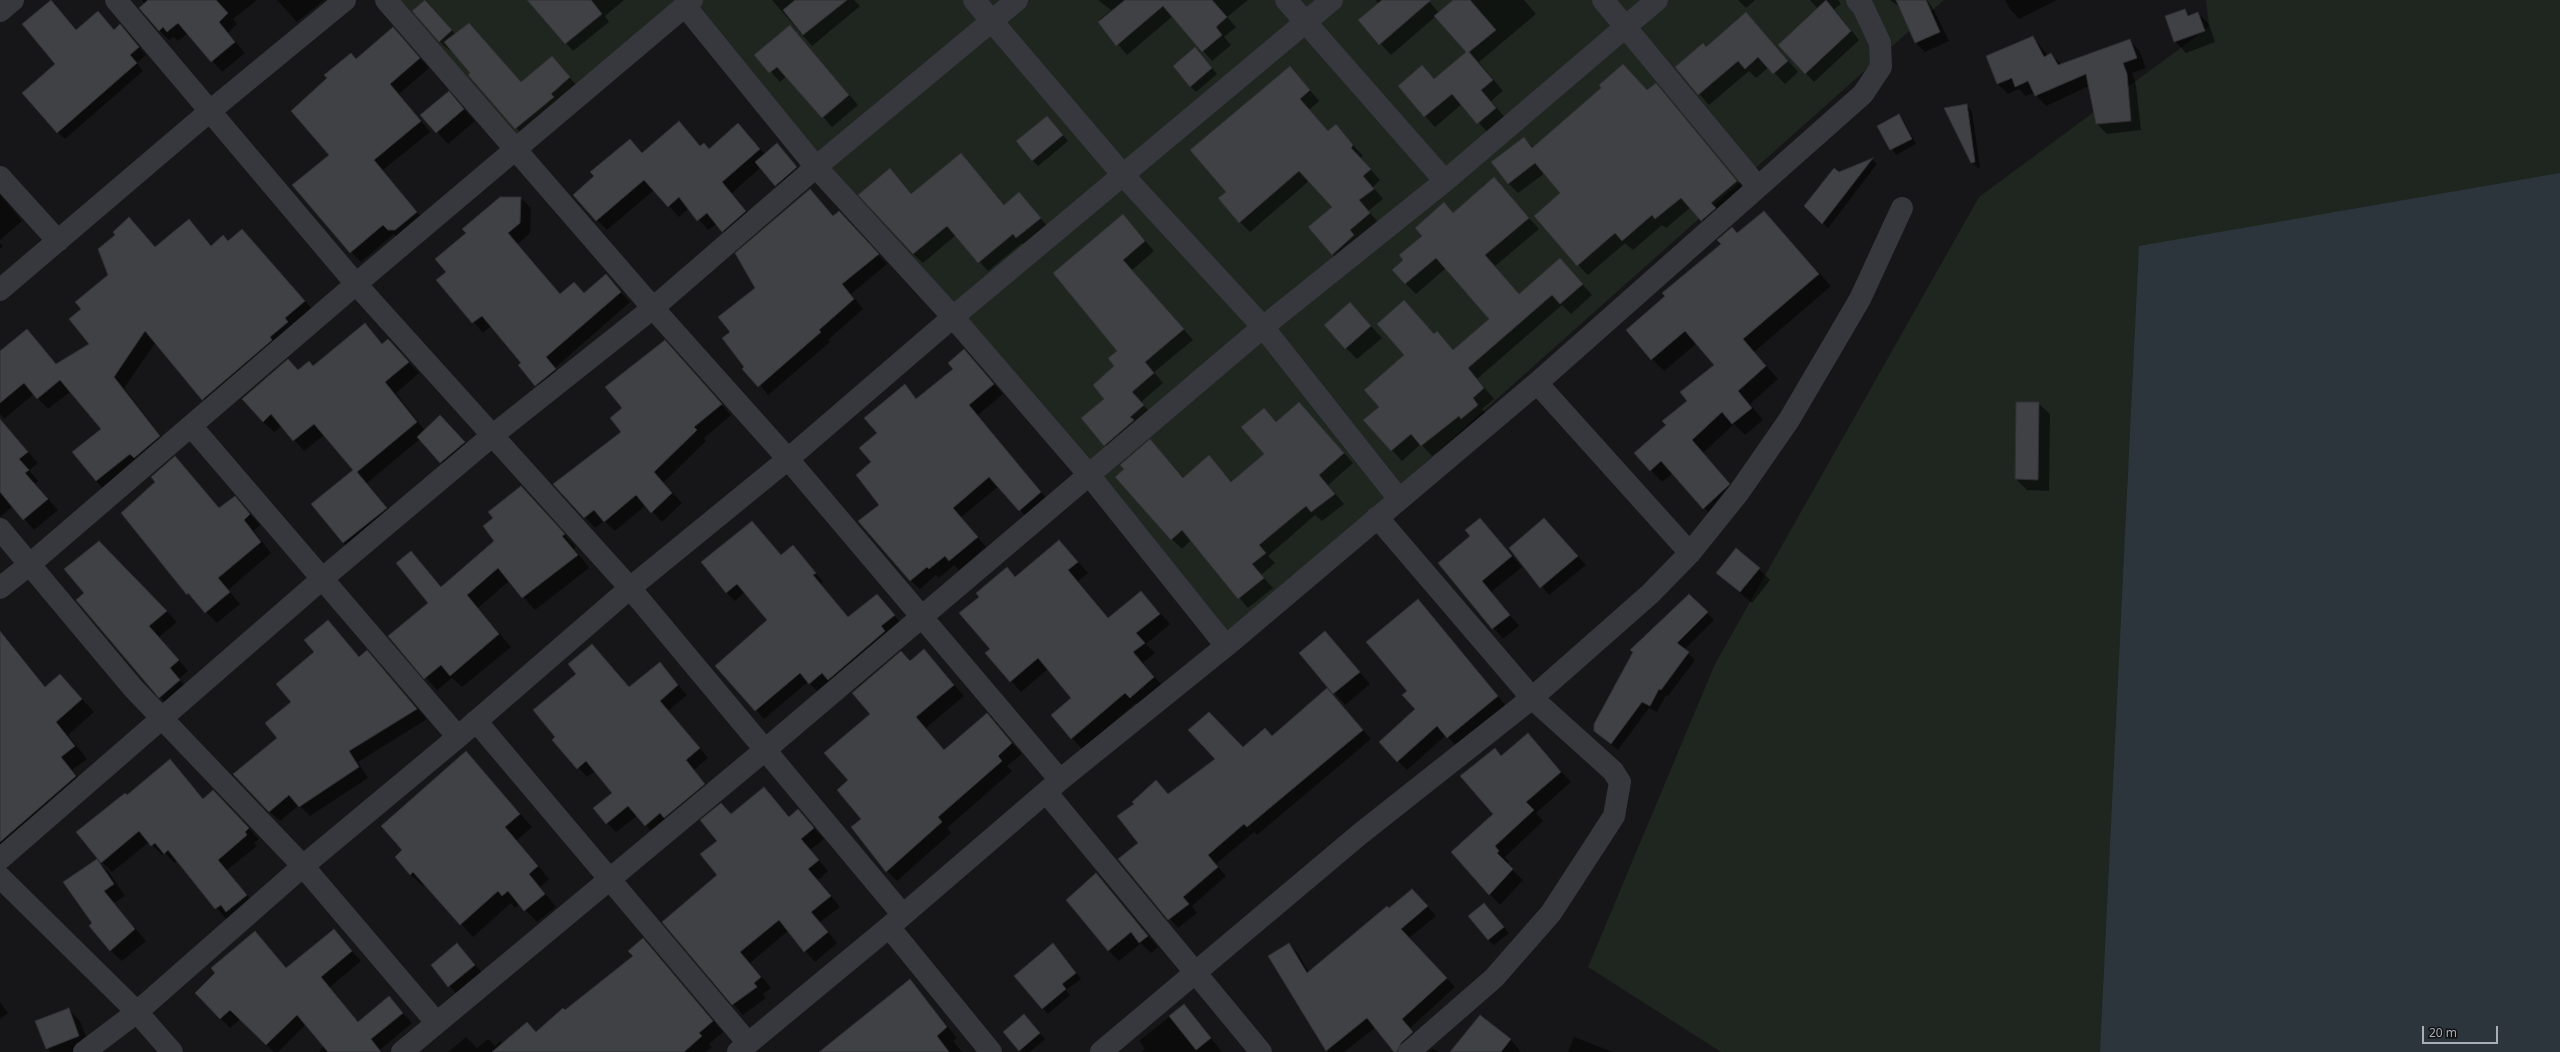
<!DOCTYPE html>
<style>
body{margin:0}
#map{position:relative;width:2560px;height:1052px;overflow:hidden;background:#161618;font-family:"Noto Sans",sans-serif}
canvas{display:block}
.scale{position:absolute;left:2422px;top:1026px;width:76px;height:18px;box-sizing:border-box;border:2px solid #a8adb8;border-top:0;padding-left:5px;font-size:12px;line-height:14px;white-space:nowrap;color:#a8adb8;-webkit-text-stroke:3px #111113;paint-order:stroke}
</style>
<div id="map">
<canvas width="2560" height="1052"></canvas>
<div class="scale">20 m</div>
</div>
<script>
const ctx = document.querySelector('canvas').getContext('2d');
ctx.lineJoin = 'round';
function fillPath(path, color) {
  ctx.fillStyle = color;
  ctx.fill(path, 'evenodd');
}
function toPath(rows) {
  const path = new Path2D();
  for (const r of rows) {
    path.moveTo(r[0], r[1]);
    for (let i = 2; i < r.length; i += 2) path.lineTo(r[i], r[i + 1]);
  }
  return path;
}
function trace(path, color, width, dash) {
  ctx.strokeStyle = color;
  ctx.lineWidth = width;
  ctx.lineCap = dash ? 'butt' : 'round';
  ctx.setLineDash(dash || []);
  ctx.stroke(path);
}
const green = toPath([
 [400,0,1944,0,1230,637,681,13,517,139],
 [2206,0,2560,0,2560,1052,1721,1052,1588,967,1715,664,1979,197,2209,27]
]);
const water = toPath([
 [2560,173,2560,1052,2100,1052,2139,246]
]);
const shadow = toPath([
 [142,0,257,0,233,19,237,24,228,33,245,53,222,72,188,33,178,41,174,37,169,40,159,30],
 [277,0,324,0,297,22],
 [426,0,455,34,521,83,552,57,578,87,524,137,450,48,449,50,439,41,413,11],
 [543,0,624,0,605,16,609,22,573,51,535,7],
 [772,0,854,0,860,6,812,46],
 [1098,0,1248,0,1227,17,1236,27,1224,37,1231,45,1212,61,1173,16,1127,55,1098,21,1111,10],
 [1376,0,1428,0,1439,13,1454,0,1524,0,1536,14,1479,62,1503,91,1491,101,1506,119,1488,133,1462,104,1435,127,1399,87,1422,67,1434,79,1467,52,1436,16,1391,55,1360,21,1378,4],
 [1738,0,1755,0,1746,8],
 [1810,0,1838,0,1841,4,1834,9,1859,40,1814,82,1780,45,1818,9],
 [1890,0,1927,0,1934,10,1949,41,1925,52,1916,43,1901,8],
 [2005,0,2057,0,2019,19,2010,9],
 [51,1,77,31,98,13,115,31,120,26,146,55,137,63,143,71,65,139,57,132,57,65],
 [2185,10,2191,16,2198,13,2209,24,2215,42,2186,53,2175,41],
 [1746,13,1798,72,1785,84,1769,67,1756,78,1749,71,1709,105,1676,67,1706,48],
 [799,36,858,105,832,127,787,76,780,82,756,55],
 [2033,37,2048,56,2051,54,2062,65,2129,40,2139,50,2146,68,2132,73,2136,85,2141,130,2107,134,2097,124,2089,86,2046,106,2034,93,2026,96,2019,89,2008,94,1998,84,1987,57],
 [403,39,429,68,399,94,430,132,383,170,426,223,398,239,394,234,361,262,351,252,330,155,329,79,357,60],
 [1200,54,1217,74,1196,92,1190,86],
 [1300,78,1319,101,1309,110,1328,132,1336,126,1363,156,1360,158,1380,180,1373,187,1383,199,1368,211,1379,223,1342,264,1332,254,1333,207,1309,181,1250,232,1240,222,1227,192],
 [1655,84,1746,191,1712,230,1691,207,1666,228,1662,225,1633,250,1625,243,1588,275,1578,265,1561,193,1545,173,1518,193,1508,183,1524,138,1534,148,1647,91],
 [448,93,475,121,448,144,422,115],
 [1966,105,1972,111,1980,168,1978,168,1972,163,1945,109],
 [1899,115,1904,121,1916,144,1896,155,1878,126],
 [1047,117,1068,141,1038,166,1032,160],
 [679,122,701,147,709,150,738,125,765,154,777,144,808,178,787,196,761,167,732,193,756,222,733,241,717,224,708,230,689,208,679,217,654,190,607,230,597,220,595,177,630,140,643,153],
 [961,154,1005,205,1019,193,1049,228,1026,247,1022,243,988,271,956,235,923,263,913,254,890,170,912,195],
 [1872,159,1877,164,1828,228,1805,206,1839,173],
 [1494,179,1539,229,1495,266,1519,294,1560,259,1592,295,1571,314,1562,305,1477,379,1494,399,1482,409,1488,415,1470,426,1432,456,1421,444,1402,461,1365,420,1380,407,1405,355,1404,301,1435,335,1437,332,1454,351,1490,319,1446,268,1416,294,1405,283,1404,260,1444,204,1454,214],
 [810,190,834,216,848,222,887,264,851,294,863,309,828,340,830,342,768,395,746,367,732,332],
 [0,194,22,221,0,240],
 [521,198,531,208,530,233,518,244,561,295,574,283,585,294,606,276,630,302,555,368,565,380,546,395,491,326,483,333,438,280],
 [1764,212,1831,286,1754,352,1778,379,1750,404,1763,420,1745,435,1734,424,1703,453,1741,496,1715,520,1673,473,1662,482,1635,453,1667,425,1715,365,1697,343,1664,371,1652,359,1737,234],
 [1123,215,1154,251,1132,270,1193,340,1154,372,1163,383,1141,402,1153,416,1115,455,1105,445,1106,399,1116,367,1118,351],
 [129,219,156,248,189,220,212,246,228,242,242,230,315,312,213,410,156,342,124,388,170,448,107,492,96,481,103,429,71,391,48,409,34,394,4,419,0,414,0,353,27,330,57,364,90,344,83,309,109,275,117,235],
 [0,243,3,246,0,249],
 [1350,303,1382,338,1357,359,1346,348],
 [365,324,383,344,388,340,419,373,396,393,425,431,440,416,474,453,451,473,420,439,367,483,397,519,354,553,343,543,354,470,324,435,304,451,282,426,274,432,263,422,299,371,313,367],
 [964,350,1003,394,978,415,1049,502,1028,519,999,486,961,517,986,547,959,570,954,565,939,578,936,575,920,589,910,580,880,505,873,462,878,433,905,385,917,399,954,369],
 [675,352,731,415,704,438,706,441,663,483,682,503,662,522,646,505,615,531,604,521,595,528,555,485,623,432,623,408],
 [1299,403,1353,463,1328,485,1344,504,1322,521,1315,515,1268,556,1275,563,1261,575,1273,588,1248,608,1191,540,1182,549,1172,539,1160,451,1184,478,1209,457,1232,482,1266,454,1264,409,1277,422],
 [2017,403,2038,403,2050,414,2049,491,2027,490,2016,479],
 [0,419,38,463,29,470,38,481,35,484,58,510,34,530,13,506,0,517],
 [175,457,220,509,234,497,245,508,260,525,254,531,271,553,228,590,240,604,217,623,188,594,157,482],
 [534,500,576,547,574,548,589,568,535,610,509,581,478,608,511,647,462,687,452,678,437,690,390,637,430,603,411,552,442,587,496,541],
 [1480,519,1522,567,1491,592,1519,626,1503,639,1439,563,1471,536],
 [752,522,782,556,801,555,823,582,821,584,849,618,877,595,902,624,818,692,808,682,764,719,756,710,768,620,745,592,735,601,726,592],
 [1552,527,1586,565,1549,595,1510,548],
 [1059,541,1088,573,1078,581,1109,619,1141,592,1170,624,1146,644,1155,653,1143,663,1164,688,1141,708,1136,703,1082,749,1052,715,1072,698,1048,669,1021,692,1011,681,991,649,980,597,1007,568,1016,578],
 [99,542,177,622,159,637,188,671,179,679,189,691,170,707,160,697,85,593],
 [1759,569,1770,580,1752,603,1717,573],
 [1689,596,1714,620,1684,650,1695,660,1668,696,1666,695,1657,712,1649,708,1618,750,1595,731,1634,653],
 [1418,600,1506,706,1457,747,1446,735,1407,770,1398,761,1417,709],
 [328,621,360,658,367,652,427,719,358,762,368,778,310,816,299,805,280,821,269,811,279,738],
 [0,630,46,687,60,675,94,712,68,735,87,759,72,770,88,789,0,860],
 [1325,632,1370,684,1345,705,1300,653],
 [901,652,911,662,934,661,964,696,926,728,945,751,987,715,1022,754,1007,766,1012,771,947,828,951,833,897,881,887,871,862,819,849,780,872,714],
 [660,664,687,695,668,711,708,758,694,770,714,793,655,835,637,816,616,832,607,823,614,793,595,771,587,777,553,740,630,688],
 [1336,699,1371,739,1257,835,1254,832,1216,864,1226,876,1192,906,1197,913,1178,928,1119,859,1139,843,1135,804,1156,782,1169,795,1243,748,1272,737],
 [1527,734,1571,782,1536,813,1543,821,1505,857,1509,862,1506,864,1523,880,1500,905,1452,852,1495,814,1495,749,1502,756],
 [466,753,532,827,517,840,549,879,540,887,556,907,537,922,520,904,515,908,511,903,473,937,425,884,423,886,410,874,404,850],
 [170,760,204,799,224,802,259,839,254,843,257,846,227,870,256,906,226,919,177,861,174,863,165,853,162,855,149,842,112,872,102,862,127,796],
 [764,788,790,817,798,810,824,839,810,850,828,871,818,880,840,907,820,922,837,943,815,962,788,931,750,963,771,988,763,994,766,998,743,1015,663,922,718,875,718,842,732,815],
 [97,860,108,871,125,896,114,903,146,941,122,961,110,950,93,923],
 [1096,874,1158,947,1151,953,1141,943,1119,961,1108,950],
 [1421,899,1436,916,1409,938,1455,987,1410,1028,1421,1041,1410,1052,1396,1052,1376,1027,1344,1052,1328,1052,1289,945,1298,953,1309,973,1389,909],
 [1484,904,1509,933,1494,945,1488,940],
 [334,931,361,961,330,987,359,1023,389,998,412,1023,380,1050,382,1052,319,1052,324,1046,306,1024,278,1052,274,1052,240,1019,230,1028,197,993,287,969],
 [643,939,723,1032,709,1044,712,1047,706,1052,448,1052,466,1037,477,1048,488,1039,495,1046,500,1041,503,1044,536,1033,634,956],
 [457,944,486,977,460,998,432,965],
 [1058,950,1081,979,1066,990,1070,995,1048,1014,1015,976],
 [910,981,957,1038,953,1041,962,1052,818,1052],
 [0,1002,8,1013,0,1019],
 [1184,1005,1222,1052,1141,1052,1145,1049,1139,1041],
 [68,1009,80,1021,90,1047,77,1052,51,1052,47,1048],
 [1480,1016,1511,1040,1521,1052,1481,1052],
 [1029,1021,1045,1039,1030,1052,1021,1052,1004,1032],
 [1574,1037,1613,1052,1568,1052],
 [1433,1049,1439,1052,1429,1052]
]);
const building = toPath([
 [51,0,76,30,98,11,114,30,120,24,139,47,130,55,137,63,57,133,22,93,55,64,22,24,51,0],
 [148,0,216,0,228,13,219,22,235,42,211,62,178,23,167,32,163,27,159,31,139,8,148,0],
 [425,0,452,30,439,42,412,11,425,0],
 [527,0,591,0,602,14,565,44,527,0],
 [795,0,847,0,803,35,783,10,795,0],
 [1125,0,1212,0,1227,17,1216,27,1222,35,1202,52,1163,6,1116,46,1098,22,1125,0],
 [1382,0,1431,0,1379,45,1358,20,1382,0],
 [1453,0,1470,0,1496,30,1469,52,1493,80,1481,90,1496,108,1477,124,1452,94,1424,117,1398,86,1422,65,1434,79,1466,52,1434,16,1453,0],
 [1826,0,1851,31,1805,74,1778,45,1826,0],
 [1896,0,1926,0,1940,32,1915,43,1896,0],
 [2185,9,2188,16,2198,12,2205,31,2174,42,2165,16,2185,9],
 [1746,12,1788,61,1773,74,1758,57,1745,69,1738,61,1698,95,1675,67,1703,43,1706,47,1746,12],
 [469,23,521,82,552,56,570,77,551,94,554,97,515,129,468,75,470,73,444,42,469,23],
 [790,25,849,95,822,118,777,67,769,73,754,55,790,25],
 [393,27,420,58,390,84,421,121,374,160,417,212,395,230,388,230,383,225,350,253,292,185,329,155,291,111,327,78,324,75,351,53,356,59,393,27],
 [2033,36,2044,57,2051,53,2058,65,2130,39,2137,58,2123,63,2127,74,2131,121,2096,124,2086,74,2035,96,2028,81,2015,87,2012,78,1997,84,1986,56,2033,36],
 [1195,47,1212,68,1190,87,1173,66,1195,47],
 [1623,64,1647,90,1656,83,1737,181,1711,203,1716,208,1701,221,1681,198,1655,219,1652,215,1622,241,1615,233,1577,266,1534,216,1560,193,1535,163,1508,184,1491,162,1524,137,1532,148,1601,88,1599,85,1623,64],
 [1290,66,1310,90,1300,99,1328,131,1336,124,1353,145,1351,148,1371,169,1363,176,1374,189,1359,200,1370,213,1350,230,1354,235,1332,255,1308,227,1332,207,1299,171,1239,223,1218,198,1226,192,1190,150,1290,66],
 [449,91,464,109,436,133,420,115,449,91],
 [1967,104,1975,162,1971,163,1944,108,1967,104],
 [1899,114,1912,139,1890,150,1877,126,1899,114],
 [1047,116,1063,135,1032,161,1016,141,1047,116],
 [679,121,700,146,704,143,709,149,738,123,760,149,722,182,746,211,722,232,707,213,697,221,679,197,668,207,644,180,596,221,573,195,594,176,590,172,630,139,642,153,679,121],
 [777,143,797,167,775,186,755,162,777,143],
 [961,153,1004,205,1019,192,1041,218,1016,238,1013,234,978,263,947,226,913,254,858,195,890,168,911,194,961,153],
 [1873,158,1822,224,1804,206,1834,168,1839,172,1873,158],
 [1494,177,1529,218,1485,255,1519,294,1560,258,1583,284,1560,304,1552,295,1468,368,1484,388,1473,398,1478,405,1461,419,1459,416,1421,446,1411,434,1391,451,1363,420,1379,407,1364,390,1404,355,1377,324,1404,300,1434,334,1437,331,1453,350,1489,319,1436,258,1405,284,1392,270,1403,260,1399,255,1422,236,1415,228,1444,202,1453,213,1494,177],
 [810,189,833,216,839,211,879,254,842,284,854,299,819,330,821,332,758,387,742,369,744,367,722,338,730,332,718,317,755,288,735,253,810,189],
 [500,197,521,197,520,223,508,233,560,294,574,282,584,293,606,274,621,292,546,357,556,369,535,386,518,365,521,363,482,316,472,323,436,280,446,272,435,259,466,233,462,229,500,197],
 [1764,211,1819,274,1743,339,1766,366,1738,391,1752,408,1732,424,1722,412,1692,440,1730,484,1703,509,1661,461,1650,471,1634,453,1666,425,1662,421,1687,401,1680,392,1714,365,1685,331,1651,360,1626,330,1665,296,1662,293,1721,244,1717,240,1732,227,1737,233,1764,211],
 [1123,214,1145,241,1123,260,1184,329,1145,362,1154,373,1132,392,1144,405,1130,417,1134,420,1104,446,1081,418,1104,399,1093,385,1114,366,1108,358,1117,351,1053,273,1123,214],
 [129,217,155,247,189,219,211,246,223,235,228,241,242,229,305,301,285,318,288,322,270,337,272,340,202,400,145,331,114,377,160,436,134,458,130,454,96,481,72,452,101,429,60,380,37,399,24,383,0,403,0,351,27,329,56,364,89,344,69,319,81,309,75,302,108,275,98,249,115,235,113,232,129,217],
 [1350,302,1371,326,1345,349,1324,325,1350,302],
 [365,323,382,344,388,339,409,362,385,382,417,422,357,472,387,508,343,543,311,504,353,470,314,424,293,441,271,414,263,422,242,399,288,359,298,370,309,361,313,366,365,323],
 [665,340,722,404,694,427,697,430,654,472,672,493,651,513,636,495,604,522,594,510,584,518,553,484,621,432,610,418,622,408,605,387,665,340],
 [964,349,994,384,969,405,1041,492,1019,511,989,477,953,508,978,537,949,561,945,556,929,569,927,567,910,581,858,521,879,505,856,475,871,462,859,448,877,433,864,418,905,384,916,399,953,369,948,363,964,349],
 [1299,402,1344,453,1319,475,1335,494,1311,512,1306,506,1259,545,1266,553,1252,564,1264,578,1238,599,1182,530,1171,540,1115,477,1124,469,1120,465,1150,439,1183,478,1209,455,1231,482,1264,454,1241,427,1264,408,1276,422,1299,402],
 [2016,402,2039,402,2038,480,2015,479,2016,402],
 [440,415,465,442,440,463,417,437,440,415],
 [0,419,28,452,19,459,29,470,25,473,48,499,23,520,0,492,0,419],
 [175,456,219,508,235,496,250,514,244,520,261,542,218,578,230,592,205,613,188,593,187,595,121,513,155,482,151,477,175,456],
 [521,486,565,534,562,536,578,555,522,598,498,568,467,595,499,634,450,676,441,665,424,679,388,636,428,603,396,563,411,551,441,587,494,541,483,526,493,518,488,512,521,486],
 [1480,518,1512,556,1482,581,1510,615,1492,629,1438,563,1470,536,1465,530,1480,518],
 [1544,518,1578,556,1540,588,1509,548,1544,518],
 [752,521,781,555,793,545,816,573,813,575,848,617,877,594,895,615,881,626,885,631,828,680,822,673,809,684,800,673,755,711,715,666,767,620,737,584,726,593,701,562,752,521],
 [1059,540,1078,562,1068,570,1108,618,1141,591,1160,614,1136,633,1145,643,1133,652,1154,677,1130,698,1125,693,1071,739,1051,715,1071,698,1038,658,1010,682,985,653,990,649,959,613,979,597,976,593,1007,567,1015,577,1059,540],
 [99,541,167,611,149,626,179,660,170,668,180,680,159,698,76,600,84,593,64,569,99,541],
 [1736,548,1760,568,1740,592,1716,573,1736,548],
 [1689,594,1708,612,1677,643,1689,652,1661,690,1659,689,1650,706,1642,702,1611,744,1594,731,1594,724,1633,652,1630,650,1689,594],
 [1418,599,1498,696,1447,738,1437,726,1397,762,1379,742,1415,709,1402,695,1407,691,1366,642,1418,599],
 [328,620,359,657,367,650,417,709,349,751,359,767,299,807,289,795,269,812,233,774,277,738,265,723,291,702,276,684,314,652,304,640,328,620],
 [0,631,45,687,60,674,82,699,56,722,75,746,61,757,76,776,0,842,0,631],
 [1325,631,1360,672,1333,694,1299,653,1325,631],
 [592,644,629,687,660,662,678,685,660,701,700,748,686,760,705,784,664,818,660,813,645,826,628,806,606,824,593,808,612,793,586,761,577,769,552,740,555,737,533,710,576,674,568,664,592,644],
 [924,649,954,685,916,717,944,750,987,713,1012,743,998,756,1002,761,938,817,942,822,886,872,851,827,861,819,837,790,848,780,824,753,870,714,852,693,901,651,910,661,924,649],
 [1327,688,1363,730,1247,827,1244,824,1208,855,1218,867,1183,897,1189,904,1168,920,1118,859,1138,843,1117,816,1134,804,1132,802,1156,780,1168,794,1215,759,1188,730,1209,712,1243,747,1265,728,1272,736,1327,688],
 [1528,733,1561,772,1526,802,1534,810,1495,846,1499,851,1497,853,1513,869,1489,895,1451,852,1493,814,1460,776,1495,748,1501,756,1528,733],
 [466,751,520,814,505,827,538,866,529,874,545,894,524,911,508,891,502,896,498,891,460,925,413,872,410,875,395,857,402,850,381,826,466,751],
 [170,759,203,799,213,790,249,828,245,832,247,835,218,860,247,895,226,912,221,905,215,909,168,850,164,854,155,843,151,846,139,831,101,863,76,832,125,793,127,795,170,759],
 [764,787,789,817,798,809,814,828,801,839,819,860,808,869,831,896,811,912,828,932,804,952,779,920,740,952,761,977,754,983,757,987,732,1005,662,922,717,875,700,854,717,841,700,820,721,803,731,814,764,787],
 [97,859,114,884,104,891,135,929,110,951,89,926,92,923,63,882,97,859],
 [1096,873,1148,936,1139,943,1131,932,1108,951,1066,900,1096,873],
 [1412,889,1428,906,1401,929,1447,978,1402,1019,1413,1032,1401,1043,1397,1052,1394,1052,1367,1018,1326,1051,1268,956,1289,943,1307,973,1387,906,1389,908,1412,889],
 [1484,903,1504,927,1488,940,1468,916,1484,903],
 [334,929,352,951,321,977,358,1022,389,996,403,1013,371,1039,381,1052,328,1052,297,1015,266,1045,230,1010,220,1019,195,993,215,973,211,968,255,931,286,968,334,929],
 [643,938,713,1021,699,1033,702,1036,684,1052,492,1052,527,1022,536,1032,563,1008,565,1010,633,956,628,951,643,938],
 [457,943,475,965,448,987,431,965,457,943],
 [1053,943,1076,973,1062,984,1066,989,1042,1009,1014,976,1053,943],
 [910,979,947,1027,937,1036,949,1052,819,1052,910,979],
 [1184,1004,1211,1038,1196,1050,1169,1016,1184,1004],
 [69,1008,79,1036,46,1049,35,1021,69,1008],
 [1024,1014,1040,1033,1019,1051,1003,1032,1024,1014],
 [1480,1015,1511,1039,1501,1052,1450,1052,1480,1015]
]);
const street = toPath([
 [116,0,356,284,630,588,903,915],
 [386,0,653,308,788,459,1060,780],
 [974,0,1123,175,1263,327,1399,499],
 [1286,0,1445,181],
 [1603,0,1758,187],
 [685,6,816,167,953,317,1090,476,1226,646],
 [0,11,13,0],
 [0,177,58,241],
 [0,290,210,111,345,0],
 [1537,383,1690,553],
 [192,427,458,737],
 [1377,517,1532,698,1613,771,1620,782,1614,816,1551,913,1494,978,1409,1052],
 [0,529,133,688,303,866,436,1022],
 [0,588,29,565,356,284,692,0],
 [476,721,748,1043],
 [1046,792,1261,1052],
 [0,859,322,579,493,435,653,308,816,167,1017,0],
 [0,877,137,1012,172,1052],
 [889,927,991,1052],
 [84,1052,137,1012,303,866,458,737,630,588,788,459,953,317,1332,0],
 [402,1052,765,750,1263,327,1445,181,1657,0],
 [738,1052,889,927,1060,780,1226,646,1537,383,1863,94,1881,67,1880,43,1863,7,1857,0],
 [1101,1052,1360,834,1532,698,1650,594,1690,553,1739,492,1789,420,1860,299,1902,208]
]);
fillPath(green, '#1e261f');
fillPath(water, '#2c353c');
fillPath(shadow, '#0007');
fillPath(building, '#404145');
trace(building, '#303034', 1);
trace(street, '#37383d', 22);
</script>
